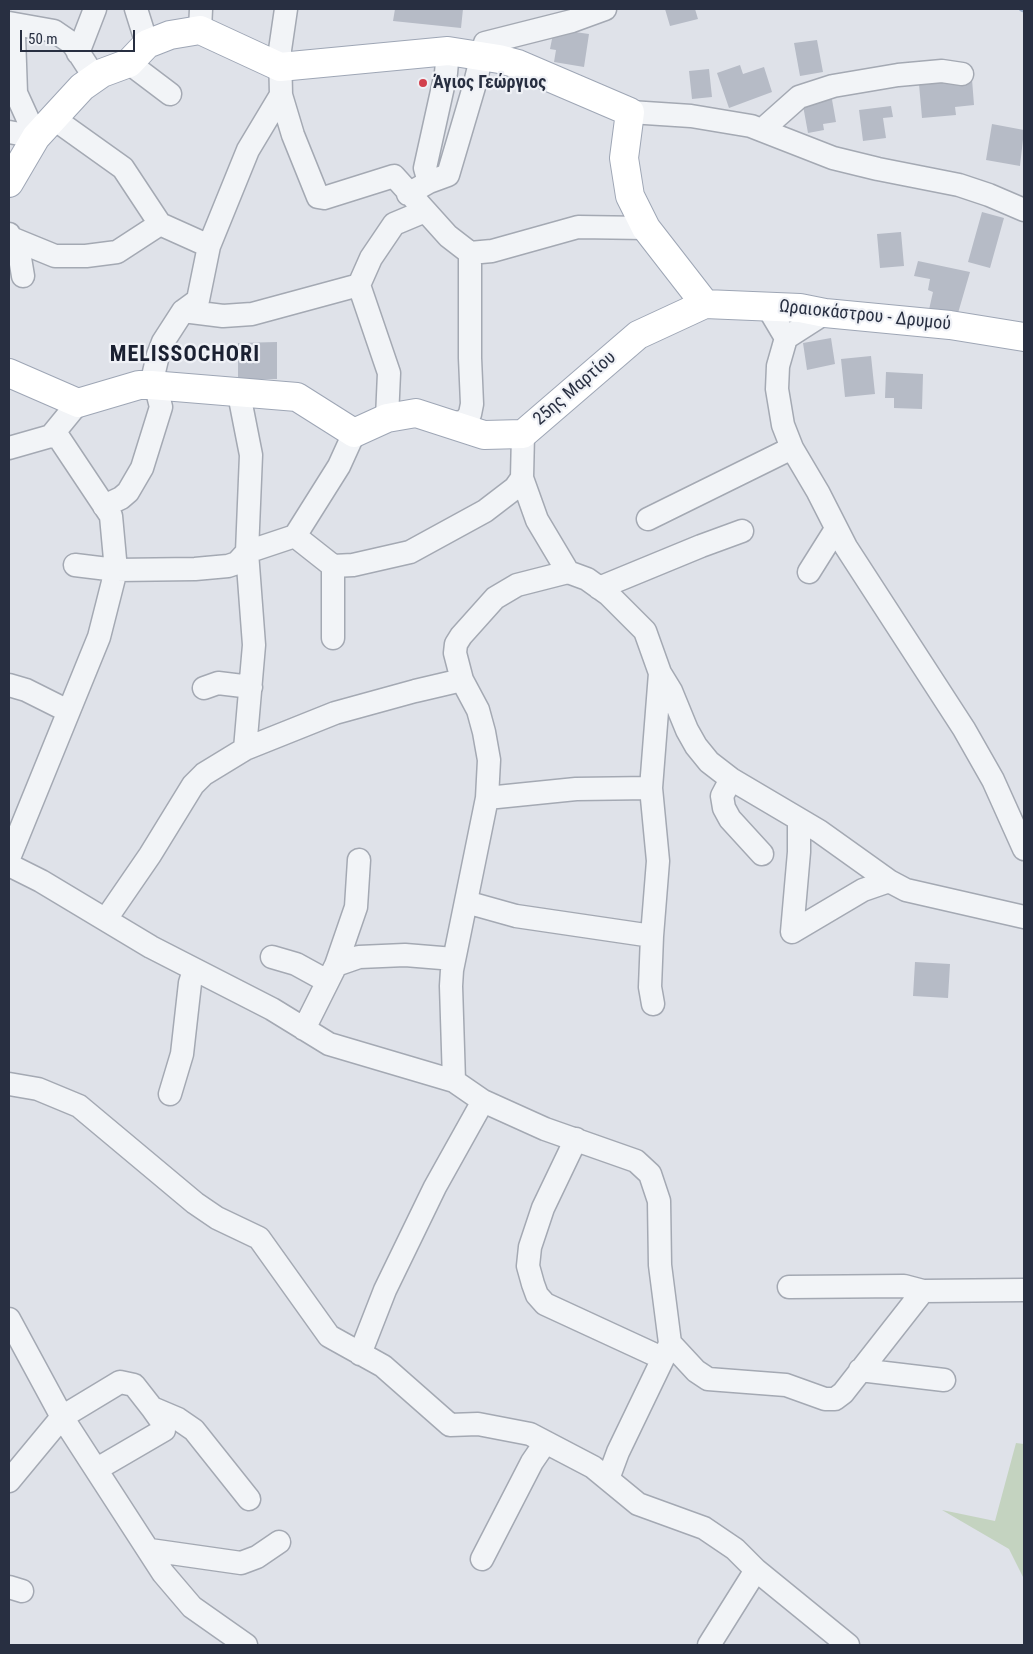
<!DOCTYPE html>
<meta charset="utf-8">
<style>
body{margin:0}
#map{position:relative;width:1033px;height:1654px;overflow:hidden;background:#dfe2e9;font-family:"Roboto Condensed",sans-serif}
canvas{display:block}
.frame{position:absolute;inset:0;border:10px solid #282f41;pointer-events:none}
.scale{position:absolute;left:20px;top:30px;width:115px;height:22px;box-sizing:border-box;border:2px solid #282f41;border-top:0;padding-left:6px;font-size:15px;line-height:18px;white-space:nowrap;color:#282f41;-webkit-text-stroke:4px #eff1f6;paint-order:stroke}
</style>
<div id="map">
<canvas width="1033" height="1654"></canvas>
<div class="frame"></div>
<div class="scale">50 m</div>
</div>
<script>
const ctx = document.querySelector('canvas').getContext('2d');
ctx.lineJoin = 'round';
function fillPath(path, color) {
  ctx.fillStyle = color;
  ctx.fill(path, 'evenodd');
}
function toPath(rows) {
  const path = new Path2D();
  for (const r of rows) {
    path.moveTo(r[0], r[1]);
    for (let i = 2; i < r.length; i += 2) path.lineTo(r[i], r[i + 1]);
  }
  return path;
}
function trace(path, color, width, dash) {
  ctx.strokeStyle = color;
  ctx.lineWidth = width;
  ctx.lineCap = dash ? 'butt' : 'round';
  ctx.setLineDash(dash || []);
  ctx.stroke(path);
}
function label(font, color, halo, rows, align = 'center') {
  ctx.font = font + ' "Roboto Condensed",sans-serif';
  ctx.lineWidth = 4.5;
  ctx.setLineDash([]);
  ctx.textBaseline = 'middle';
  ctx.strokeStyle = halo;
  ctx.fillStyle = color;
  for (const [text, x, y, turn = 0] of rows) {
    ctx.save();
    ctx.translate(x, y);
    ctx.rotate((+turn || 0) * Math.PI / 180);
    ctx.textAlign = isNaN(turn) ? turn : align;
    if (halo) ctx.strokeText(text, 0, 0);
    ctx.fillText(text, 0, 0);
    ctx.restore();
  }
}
const green = toPath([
 [1016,1443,1024,1444,1023,1577,1009,1549,942,1510,995,1521]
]);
const stream = toPath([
 [1021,9,1023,10]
]);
const building = toPath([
 [395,9,463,9,461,28,393,21],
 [665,9,695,9,698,19,670,26],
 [554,29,589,34,584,67,554,62,556,50,550,49],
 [817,40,823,72,800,76,794,43],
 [740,65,743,74,764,67,772,92,729,108,717,73],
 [709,69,712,97,692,99,689,71],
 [972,79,974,105,955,107,956,115,922,118,919,84],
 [831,94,836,122,823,124,824,130,808,133,802,100],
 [891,106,893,117,883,118,886,138,863,141,859,110],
 [992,124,1024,130,1020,166,986,160],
 [982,212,1004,218,990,268,968,262],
 [901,232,904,266,880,268,877,234],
 [918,261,970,272,956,320,928,314,933,292,928,290,930,279,914,276],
 [831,338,835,364,807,370,803,343],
 [277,342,277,379,238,379,238,343],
 [871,356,875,394,845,397,841,359],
 [886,372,923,374,922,409,894,408,894,398,885,398],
 [915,962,950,964,948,998,913,996]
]);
const minor = toPath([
 [136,9,147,44],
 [9,23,54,31,73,44,95,78],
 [9,25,14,36,16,93,36,137],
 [200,30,201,9],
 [78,53,95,9],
 [129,63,170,94],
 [281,95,293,135,318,197,324,198,394,176,448,236,470,253,492,251,578,227,646,228],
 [630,112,691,116,751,126,833,158,878,169,959,185,989,195,1024,210],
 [53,118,123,168,160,224],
 [763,129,799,97,833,86,898,75,942,71,962,74],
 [9,132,36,137],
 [429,182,425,168,446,73,448,51],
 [408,194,429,182,448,175,474,87,485,43,572,21,605,9],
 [9,234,20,258,23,276],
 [11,238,55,256,86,256,117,252,160,224,209,246],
 [359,285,389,373,387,418],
 [767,306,786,338,825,313],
 [183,311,223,316,252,314,359,285,371,258,394,224,425,211],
 [786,338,778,366,777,389,783,425,792,448,818,492,846,547,964,729,993,780,1024,849],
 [452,424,465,421,470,414,472,404,470,358,470,253],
 [51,436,78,403],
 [9,448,51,436,59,438,111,516,116,570,99,637,9,858],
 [522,478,537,520,568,572,587,579,608,594,645,631,660,673,671,691,687,730,696,746,709,762,731,779,819,831,889,881,906,890,1024,917],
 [104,506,121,498,128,492,142,468,161,407,158,395,151,385,158,355,163,342,183,311,198,300,209,246,248,150,281,95,280,50,286,9],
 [648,519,792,448],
 [295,536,339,466,354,433],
 [75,565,116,570,195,569,228,566,237,563,247,552,295,536,333,566,353,565,410,552,485,511,515,488,522,478,523,434],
 [333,566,333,638],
 [809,572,836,529],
 [599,588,701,546,742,531],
 [462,680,455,653,456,644,461,636,495,598,517,585,568,572],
 [9,685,26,690,68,711],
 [204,688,218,683,251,687],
 [245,749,335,713,415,691,462,680,478,710,484,732,489,760,487,798],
 [731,779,722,796,724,808,730,819,762,854],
 [799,821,799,852,792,932,863,890,889,881],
 [9,865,41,881,151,947,272,1009,329,1044,454,1081,483,1101,545,1129,636,1161,650,1174,659,1201,660,1265,670,1343,696,1371,708,1379,786,1385,825,1399,835,1399,843,1393,923,1291,1024,1290],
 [466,902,516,916,652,936,658,861,651,788],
 [106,919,150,855,193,785,204,774,245,749,254,645,247,552,251,455,239,394],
 [652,936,650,987,653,1004],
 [272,957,296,964,327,981],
 [336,965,356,907,359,860],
 [304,1029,336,965,359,957,405,955,454,959],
 [454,1081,451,986,452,970,487,798,576,789,651,788,660,673],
 [9,1084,38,1089,79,1106,195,1203,217,1218,259,1238,329,1336,383,1366,450,1425,478,1424,530,1434,593,1467,638,1504,704,1528,735,1549,756,1570,709,1645],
 [170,1094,182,1054,190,983,194,970],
 [576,1139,543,1208,530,1247,528,1266,533,1284,537,1295,545,1304,662,1358],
 [789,1287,904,1286,923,1291],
 [9,1319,62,1417,163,1573,192,1607,246,1645],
 [360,1354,385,1290,435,1187,483,1101],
 [860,1370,944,1380],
 [97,1469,164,1430,164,1425,152,1408,178,1419,194,1430,249,1499],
 [608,1479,618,1452,670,1344],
 [9,1481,62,1417,120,1382,134,1385,152,1408],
 [150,1550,241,1563,257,1557,279,1542],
 [482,1559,532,1462,545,1443],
 [756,1570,848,1645],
 [9,1587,22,1591]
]);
const major = toPath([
 [9,183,36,137,82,87,102,73,129,63,147,44,170,35,200,30,280,67,448,51,499,59,518,64,630,112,624,158,630,196,646,228,705,304],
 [9,373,78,403,139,385,151,385,297,397,354,433,387,418,416,413,484,435,523,434,638,335,705,304,800,308,825,313,950,325,1024,337]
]);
const markers = [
 [423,83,5,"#d2404d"]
];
const poiNames = [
 ["Άγιος Γεώργιος",433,83]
];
const streetNames = [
 ["Ωραιοκάστρου - Δρυμού",865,316,6],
 ["25ης Μαρτίου",575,389,-41]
];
const districtNames = [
 ["MELISSOCHORI",185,355]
];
fillPath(green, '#c4d3c0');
trace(stream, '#99aeca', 4.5);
fillPath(building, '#b6bbc6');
trace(minor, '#a4a9b3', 25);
trace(major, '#9ea6b5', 30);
trace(minor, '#f2f4f7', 22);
trace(major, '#fff', 28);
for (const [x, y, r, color] of markers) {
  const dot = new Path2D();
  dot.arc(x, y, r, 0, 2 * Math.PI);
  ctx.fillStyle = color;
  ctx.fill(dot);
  trace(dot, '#eff1f6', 2);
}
label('bold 18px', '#282f41', '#eff1f6', poiNames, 'left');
label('18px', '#282f41', '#eff1f6', streetNames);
ctx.letterSpacing = '1px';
label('bold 22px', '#1a2031', '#eff1f6', districtNames);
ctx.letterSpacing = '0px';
</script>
